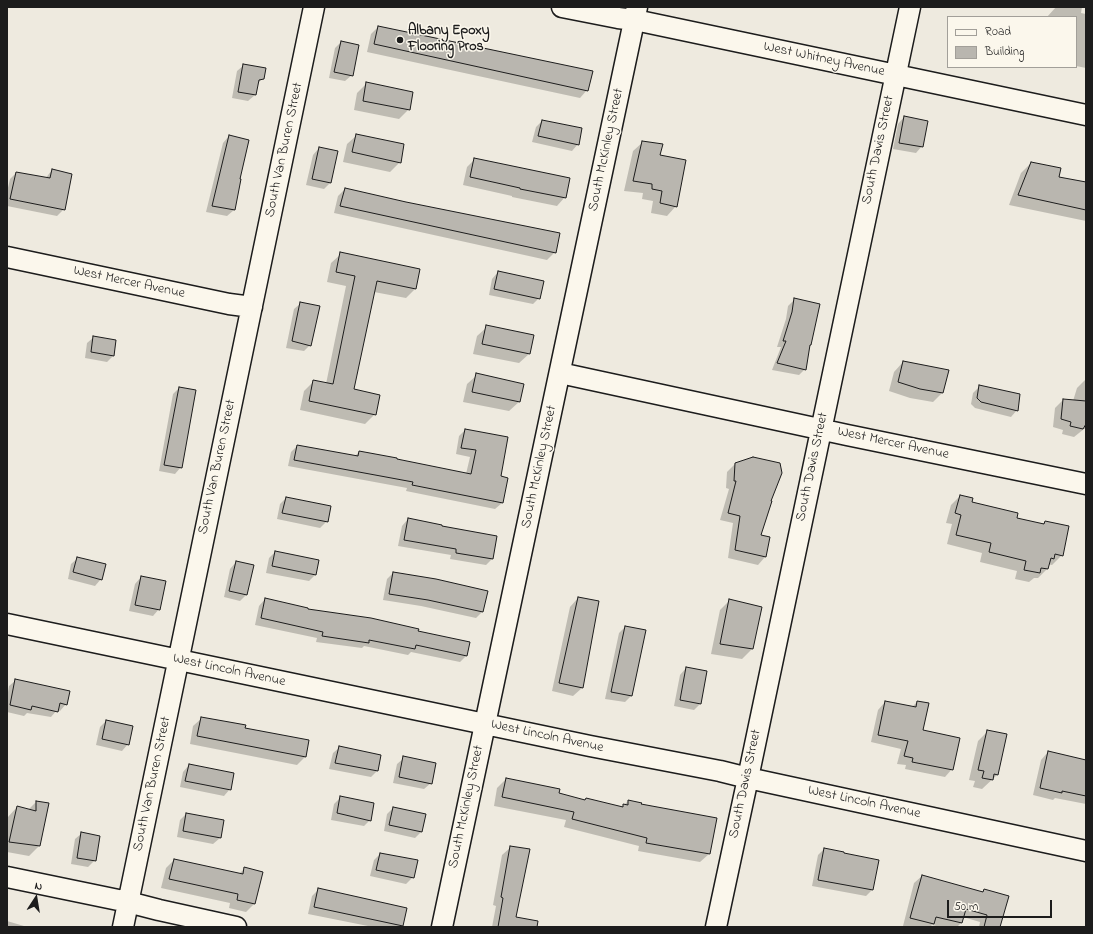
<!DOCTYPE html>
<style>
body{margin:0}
#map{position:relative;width:1093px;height:934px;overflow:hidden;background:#eeeadf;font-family:"Indie Flower",sans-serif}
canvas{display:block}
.frame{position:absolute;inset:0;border:8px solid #1c1c1c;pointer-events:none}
.legend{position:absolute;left:947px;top:16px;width:130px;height:52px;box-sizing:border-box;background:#fbf7ec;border:1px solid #a29f99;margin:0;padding:5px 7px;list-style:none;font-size:12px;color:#1c1c1c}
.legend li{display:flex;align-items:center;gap:8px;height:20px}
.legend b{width:20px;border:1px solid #a29f99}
.north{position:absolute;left:16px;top:878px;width:40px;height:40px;-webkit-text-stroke:3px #fbf7ec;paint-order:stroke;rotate:12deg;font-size:11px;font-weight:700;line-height:16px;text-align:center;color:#1c1c1c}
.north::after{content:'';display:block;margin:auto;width:14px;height:18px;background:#1c1c1c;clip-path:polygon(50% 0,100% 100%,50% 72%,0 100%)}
.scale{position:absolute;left:947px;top:900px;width:105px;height:18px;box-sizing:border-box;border:2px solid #1c1c1c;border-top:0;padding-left:5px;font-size:12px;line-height:14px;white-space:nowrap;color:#1c1c1c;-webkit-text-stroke:3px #fbf7ec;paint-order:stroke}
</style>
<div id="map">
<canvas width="1093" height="934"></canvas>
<div class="frame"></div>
<ul class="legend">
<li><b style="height:5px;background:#fbf7ec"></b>Road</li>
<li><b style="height:11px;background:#b9b6af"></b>Building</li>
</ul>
<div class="north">N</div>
<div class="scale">50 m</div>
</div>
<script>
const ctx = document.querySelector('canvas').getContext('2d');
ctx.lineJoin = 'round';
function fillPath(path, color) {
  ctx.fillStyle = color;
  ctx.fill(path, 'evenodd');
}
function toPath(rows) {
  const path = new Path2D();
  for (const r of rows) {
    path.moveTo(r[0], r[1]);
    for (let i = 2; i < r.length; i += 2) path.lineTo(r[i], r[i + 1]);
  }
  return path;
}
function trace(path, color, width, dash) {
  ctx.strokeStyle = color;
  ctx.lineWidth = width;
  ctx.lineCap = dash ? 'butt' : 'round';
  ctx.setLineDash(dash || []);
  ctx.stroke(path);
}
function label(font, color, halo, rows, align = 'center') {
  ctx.font = font + ' "Indie Flower",sans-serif';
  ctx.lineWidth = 3;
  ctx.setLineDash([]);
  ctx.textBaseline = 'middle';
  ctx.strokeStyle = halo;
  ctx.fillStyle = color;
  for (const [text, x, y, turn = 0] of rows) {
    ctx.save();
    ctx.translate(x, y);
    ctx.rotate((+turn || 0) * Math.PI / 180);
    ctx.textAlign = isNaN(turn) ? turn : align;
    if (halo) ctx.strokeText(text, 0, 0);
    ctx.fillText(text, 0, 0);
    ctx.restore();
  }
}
const shadow = toPath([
 [1056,7,1082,7,1081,13,1086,14,1086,68,1076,66,1076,17,1047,17],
 [378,27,587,90,580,98,367,52,371,34],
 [341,42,352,75,345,81,329,78,335,48],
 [244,65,263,78,257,84,255,95,248,101,232,98,237,71],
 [367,83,409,109,399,119,354,110,357,93],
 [904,117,922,146,916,153,893,149,898,124],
 [542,121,578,144,572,151,532,142,536,127],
 [357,135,400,162,390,172,343,162,347,144],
 [229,136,240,180,234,210,227,216,206,212,223,143],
 [643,142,659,156,676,206,667,216,651,213,653,201,642,199,643,193,624,191,633,151],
 [319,148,337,152,330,183,324,189,306,185,313,155],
 [475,159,565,197,557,206,512,197,512,196,463,185,467,167],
 [1031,163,1058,177,1086,183,1086,221,1009,205,1021,173],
 [52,170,64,209,57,216,7,206,7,192,10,179,16,173,45,179],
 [345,189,555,252,547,260,334,213,338,196],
 [341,254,415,289,406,298,374,292,353,390,375,414,365,424,300,410,304,391,314,381,326,384,346,286,327,282,331,263],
 [498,272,539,298,533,304,489,295,492,279],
 [794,300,809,346,805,369,799,375,772,370,781,347,777,347,786,319,788,306],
 [301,303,310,345,304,351,286,348,294,309],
 [487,327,529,354,519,363,473,354,477,336],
 [94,337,115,341,113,356,107,362,85,358,87,343],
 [903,362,943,392,933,402,910,398,889,391,894,372],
 [477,375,519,402,509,411,463,402,467,384],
 [1085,380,1086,380,1086,429,1084,429,1074,437,1062,434,1063,430,1053,427,1055,408,1063,400,1073,401,1077,388],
 [980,386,1017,410,1011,417,975,408,971,404,973,393],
 [179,388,181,467,175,474,159,471,173,394],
 [465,430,499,477,502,503,495,509,406,491,407,488,288,466,291,452,297,446,354,457,359,452,466,474,470,457,456,454,459,436],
 [735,464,769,502,760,536,765,557,758,565,728,558,733,523,720,520,729,489,726,488,727,472],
 [960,496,970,503,1016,519,1042,524,1045,522,1062,555,1052,565,1048,564,1047,569,1038,578,1034,578,1029,582,1015,579,1017,571,980,562,982,553,947,544,952,524,946,523,951,505],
 [286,498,327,521,320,528,277,519,280,504],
 [408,519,492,559,486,565,450,559,451,555,398,546,402,526],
 [275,552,315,575,309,581,266,573,269,558],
 [78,558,101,579,95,586,68,579,71,564],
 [236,562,252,566,246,595,240,601,224,597,230,569],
 [393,573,482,612,476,618,421,606,383,600,387,579],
 [141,577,159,609,153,616,129,611,135,584],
 [578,598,598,602,582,688,573,696,552,691,570,607],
 [265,599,306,610,466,656,460,662,411,652,408,655,364,646,362,648,316,642,317,638,255,625,259,606],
 [730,600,761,607,752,649,742,659,711,654,720,610],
 [625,627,645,630,631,696,625,702,605,699,619,633],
 [686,668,700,704,694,710,674,706,680,675],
 [16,680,66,704,60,711,57,710,51,717,27,713,24,716,7,712,7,698,9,686],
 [885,702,912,707,917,702,922,731,952,769,945,777,905,769,906,765,897,764,901,749,871,742,878,710],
 [202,718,244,729,305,757,297,765,190,744,193,726],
 [106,721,128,744,122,751,96,745,100,727],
 [988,731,997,775,982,789,973,787,975,781,969,780,978,741],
 [340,747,377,771,371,777,329,769,333,753],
 [1048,752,1085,760,1086,756,1086,804,1055,798,1053,800,1033,795,1041,760],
 [404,758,431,783,424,789,393,783,397,764],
 [189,765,230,789,224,796,180,787,183,772],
 [506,779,584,801,621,808,628,801,709,854,700,862,638,851,639,846,564,827,566,820,494,806,497,788],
 [341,797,370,820,364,826,331,820,334,804],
 [36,802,47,804,39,846,29,856,7,852,8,817,17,807,28,810],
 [393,808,421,832,415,838,384,831,387,814],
 [186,814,223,821,220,838,213,844,177,837,180,820],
 [82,833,95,860,88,867,71,864,75,839],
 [511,847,515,918,536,927,492,927,496,906,493,905,502,855],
 [824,849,872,890,866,896,812,886,818,855],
 [380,854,413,877,406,884,370,876,374,860],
 [174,860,239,874,245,868,255,903,246,912,229,908,230,903,161,888,166,868],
 [922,876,982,892,984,890,999,927,979,927,980,922,963,917,961,923,957,927,940,927,932,925,930,927,908,927,903,926,914,883],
 [319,889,402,925,400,927,373,927,308,914,312,896],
 [7,921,24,926,23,927,7,927]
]);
const building = toPath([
 [378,26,593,71,588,91,374,44,378,26],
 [341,41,359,45,353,76,334,72,341,41],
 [243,64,266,68,264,79,259,80,256,95,238,92,243,64],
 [366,82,413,92,410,110,363,101,366,82],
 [904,116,928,121,923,147,899,143,904,116],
 [542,120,582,128,579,145,538,136,542,120],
 [356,134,404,144,401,163,352,152,356,134],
 [229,135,249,140,240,179,241,179,235,210,212,206,229,135],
 [642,141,663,144,660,155,686,160,677,207,660,203,662,191,652,189,652,184,633,181,642,141],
 [319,147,338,151,331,183,312,179,319,147],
 [474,158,570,178,566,198,520,189,520,188,470,177,474,158],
 [1031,162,1061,168,1059,177,1086,182,1086,210,1018,195,1031,162],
 [52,169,72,174,65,210,10,199,16,172,50,178,52,169],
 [345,188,406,202,560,233,556,253,340,206,345,188],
 [340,252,420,269,416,289,377,281,354,389,380,395,376,415,309,401,313,380,333,384,355,276,336,272,340,252],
 [498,271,544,281,540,299,494,289,498,271],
 [794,298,820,304,811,345,810,345,806,370,777,363,786,341,783,341,792,312,794,298],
 [300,302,320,306,311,346,292,341,300,302],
 [486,325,534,335,530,354,482,344,486,325],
 [93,336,116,340,114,356,91,352,93,336],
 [903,361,949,370,943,393,920,389,898,382,903,361],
 [476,373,524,384,520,402,472,392,476,373],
 [979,385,1020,394,1018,411,981,402,977,398,979,385],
 [179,387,196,390,182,468,164,465,179,387],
 [1063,399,1086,401,1086,424,1083,429,1070,426,1071,422,1061,419,1063,399],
 [465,429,508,437,501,476,508,478,503,503,412,485,413,482,294,460,297,445,358,456,359,451,397,458,397,459,471,474,476,450,461,448,465,429],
 [753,457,780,463,782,473,771,501,772,501,761,535,770,537,766,557,735,550,740,516,728,513,736,481,734,481,735,463,753,457],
 [960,495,973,498,972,502,1018,513,1017,518,1044,524,1045,521,1069,526,1063,556,1055,554,1054,559,1051,558,1048,569,1041,568,1040,573,1024,570,1026,561,989,552,991,543,956,535,961,515,955,513,960,495],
 [286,497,331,506,328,522,282,513,286,497],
 [408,518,442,525,442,526,497,536,493,559,456,553,456,549,404,540,408,518],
 [275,551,319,560,316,575,272,566,275,551],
 [77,557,106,564,102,580,73,572,77,557],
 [236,561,254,565,247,595,229,591,236,561],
 [393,572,436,579,488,591,483,612,428,600,389,594,393,572],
 [141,576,166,581,160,610,135,605,141,576],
 [578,597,599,601,583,688,559,683,578,597],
 [265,598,308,608,308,609,371,618,419,629,418,631,470,642,467,656,416,645,415,649,369,640,369,643,322,636,323,632,261,618,265,598],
 [729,599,762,607,753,649,720,644,729,599],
 [625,626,646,630,632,696,611,692,625,626],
 [686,667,707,671,701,704,680,700,686,667],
 [15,679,70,691,67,705,60,703,58,712,32,706,31,710,10,705,15,679],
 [885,701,916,707,917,701,929,703,923,730,960,738,953,770,912,762,913,758,904,756,908,741,878,735,885,701],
 [201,717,246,725,245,728,309,740,306,757,197,736,201,717],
 [106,720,133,726,129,745,102,739,106,720],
 [987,730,1007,734,998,775,994,774,993,780,982,778,984,771,978,770,987,730],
 [339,746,381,755,378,771,335,763,339,746],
 [1048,751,1086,760,1086,796,1062,791,1062,793,1040,788,1048,751],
 [403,756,436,763,432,784,399,777,403,756],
 [189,764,234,773,231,790,185,781,189,764],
 [506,778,560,789,559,793,585,800,586,798,623,807,623,804,628,805,628,800,642,803,641,804,717,818,710,854,646,843,647,838,572,819,574,812,502,797,506,778],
 [340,796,374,803,371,821,337,813,340,796],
 [36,801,49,803,40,846,9,842,17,806,36,811,36,801],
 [393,807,426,814,422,832,389,825,393,807],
 [186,813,224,820,221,838,183,831,186,813],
 [81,832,100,836,96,861,77,858,81,832],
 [510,846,530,849,516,917,538,921,537,927,498,927,503,898,501,897,510,846],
 [824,848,844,852,844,853,879,860,873,890,818,880,824,848],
 [380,853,418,860,414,878,376,870,380,853],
 [174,859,243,874,244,867,263,872,255,904,237,900,238,894,169,879,174,859],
 [922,875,983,892,984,889,1009,896,1000,927,984,927,987,915,966,909,962,923,936,917,934,924,910,918,922,875],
 [318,888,407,908,403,926,314,907,318,888]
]);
const minor = toPath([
 [562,7,618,18,635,20,1086,115],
 [7,257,229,304,252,307],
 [560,373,847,435,1086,484],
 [7,624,590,746,720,771,748,778,1086,851],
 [7,877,128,902,159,910,236,927],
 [123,927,314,7],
 [442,927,637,7],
 [716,927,748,778,910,7]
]);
const markers = [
 [400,40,4,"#1c1c1c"]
];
const poiNames = [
 ["Albany Epoxy",408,32],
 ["Flooring Pros",408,48]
];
const streetNames = [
 ["West Whitney Avenue",824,60,12],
 ["South Van Buren Street",285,150,-78],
 ["South McKinley Street",607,150,-78],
 ["South Davis Street",879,150,-78],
 ["West Mercer Avenue",129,283,12],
 ["West Mercer Avenue",893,444,12],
 ["South Van Buren Street",218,467,-78],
 ["South McKinley Street",540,467,-78],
 ["South Davis Street",813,467,-78],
 ["West Lincoln Avenue",229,671,12],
 ["West Lincoln Avenue",547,737,12],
 ["South Van Buren Street",153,784,-78],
 ["South Davis Street",746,784,-78],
 ["West Lincoln Avenue",864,803,12],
 ["South McKinley Street",467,807,-78]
];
fillPath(shadow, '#0003');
fillPath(building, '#b9b6af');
trace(building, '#1c1c1c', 1);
trace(minor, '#1c1c1c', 23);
trace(minor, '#fbf7ec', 20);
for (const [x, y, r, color] of markers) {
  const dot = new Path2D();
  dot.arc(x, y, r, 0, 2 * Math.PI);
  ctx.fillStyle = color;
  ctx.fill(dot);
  trace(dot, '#fbf7ec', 1.5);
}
label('bold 14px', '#1c1c1c', '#fbf7ec', poiNames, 'left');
label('14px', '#1c1c1c', '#fbf7ec', streetNames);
</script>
